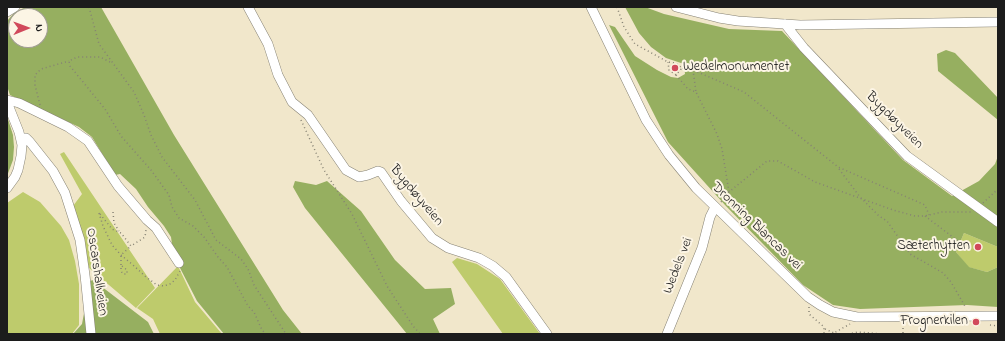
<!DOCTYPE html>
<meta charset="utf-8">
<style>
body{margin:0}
#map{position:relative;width:1005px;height:341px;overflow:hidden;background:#f1e7cb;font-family:"Indie Flower",sans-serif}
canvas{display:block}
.frame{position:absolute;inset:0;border:8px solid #1c1c1c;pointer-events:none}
.north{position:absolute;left:8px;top:8px;width:40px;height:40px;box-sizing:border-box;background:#fcf5e5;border:1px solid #a29e95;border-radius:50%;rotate:89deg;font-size:11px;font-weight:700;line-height:16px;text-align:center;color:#1c1c1c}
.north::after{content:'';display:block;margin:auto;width:14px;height:18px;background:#d1495b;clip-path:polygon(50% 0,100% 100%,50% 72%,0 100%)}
</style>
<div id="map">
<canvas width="1005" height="341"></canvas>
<div class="frame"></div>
<div class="north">N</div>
</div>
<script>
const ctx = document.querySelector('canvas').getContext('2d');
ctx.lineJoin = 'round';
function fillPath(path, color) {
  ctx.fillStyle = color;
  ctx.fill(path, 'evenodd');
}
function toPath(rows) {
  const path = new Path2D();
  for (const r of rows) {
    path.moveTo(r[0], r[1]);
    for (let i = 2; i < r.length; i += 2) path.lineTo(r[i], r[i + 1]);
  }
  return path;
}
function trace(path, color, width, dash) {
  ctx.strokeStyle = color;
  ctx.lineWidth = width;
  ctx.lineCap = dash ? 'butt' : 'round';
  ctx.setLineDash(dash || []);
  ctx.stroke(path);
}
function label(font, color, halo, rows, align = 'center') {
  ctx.font = font + ' "Indie Flower",sans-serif';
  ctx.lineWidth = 4;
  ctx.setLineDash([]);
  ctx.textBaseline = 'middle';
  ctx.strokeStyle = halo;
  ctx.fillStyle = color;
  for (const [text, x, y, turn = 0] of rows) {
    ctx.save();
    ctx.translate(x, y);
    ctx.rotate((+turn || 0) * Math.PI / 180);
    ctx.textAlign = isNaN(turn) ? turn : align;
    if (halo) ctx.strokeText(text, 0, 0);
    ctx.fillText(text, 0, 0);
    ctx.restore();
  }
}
const green = toPath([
 [64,152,155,288,136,308,89,268,73,206,82,194,60,154],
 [23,192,40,202,61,226,69,240,75,261,79,284,79,325,72,334,7,334,7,203],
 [964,233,998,247,998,267,987,272,968,267,956,252],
 [457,258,477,264,500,279,540,334,503,334,452,262],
 [178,266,195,302,222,334,160,334,153,319,137,308]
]);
const forest = toPath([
 [26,7,101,7,174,135,283,310,302,334,224,334,197,301,179,266,173,251,171,237,164,226,148,207,136,189,120,174,115,175,92,137,79,127,10,95,7,86,7,21,15,12],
 [16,16,40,16,40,40,16,40],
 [625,7,645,7,664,14,729,29,782,31,903,160,952,196,979,181,995,164,998,156,998,247,964,233,956,252,969,267,987,272,998,267,998,307,967,305,860,309,833,305,803,285,725,205,668,142,609,25,615,27,635,56,657,70,671,77,678,78,685,74,684,64,666,58,651,47,639,33],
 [946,50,955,53,998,98,998,120,938,71,937,54],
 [7,116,13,135,14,147,13,160,7,176],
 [295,181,316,185,327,181,361,211,395,260,425,289,451,288,455,304,433,319,440,334,407,334,305,208,293,187],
 [93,280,148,322,154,334,73,334,82,324,90,281]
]);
const path = toPath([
 [89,7,99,44,134,92,144,115,151,135,162,157,195,200,216,240,241,259,248,269,254,285,286,334],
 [617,7,624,27,635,44,668,62,675,63,682,68,676,75,669,70,668,62],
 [110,62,100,57,77,57,69,61,70,66,105,109,121,136,151,170,169,195,172,207,179,218,193,226,204,237,218,257,227,267,248,306,254,312,262,330,266,334],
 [682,68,693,70,744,92,838,167,925,205,929,215],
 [693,70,696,92],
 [676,75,688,89,696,92,717,134,722,149,729,192],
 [40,105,35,85,35,75,41,69,69,61],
 [301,120,324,170,352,214,387,286,413,326,420,334],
 [839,169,860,197,879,216,887,221,910,254,943,273,951,282,966,308],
 [721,202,729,192,767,161,778,161,815,182,893,210,915,216,925,216,942,212,971,212],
 [983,203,998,189],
 [113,212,114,223,119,231],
 [99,213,103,226,112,245,121,255,133,265,146,277,157,285,164,286,170,284,175,280,180,271],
 [100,214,112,229,121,233,131,246,145,237,146,230],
 [925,216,958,241],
 [122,266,127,270,127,274,123,274,121,271,121,255,131,246],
 [809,307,809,314,824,327,824,334],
 [903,324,903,334],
 [990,325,998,326],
 [825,329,834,333],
 [832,334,850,324],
 [848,334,858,332,883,334]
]);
const minor = toPath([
 [248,7,268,44,278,75,292,102,308,115,346,170,359,177,368,175,378,171,381,172,401,201,432,238,448,248,479,258,493,266,506,277,547,334],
 [591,7,646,120,669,155,696,188,808,297,820,305,833,312,857,317,998,316],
 [676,7,719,18,738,21,800,25,998,22],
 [7,12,15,7],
 [785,24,804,48,907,156,998,222],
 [7,100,19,103,68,127,88,141,118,186,147,220,156,228,179,263],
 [7,102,19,132,22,145,21,156,18,170,15,177,7,188],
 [21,138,26,138,30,142,53,171,65,193,80,240,85,275,91,334],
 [667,334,702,248,710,217,715,207]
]);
const markers = [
 [675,68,4,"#d1495b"],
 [978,247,4,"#d1495b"],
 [976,322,4,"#d1495b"]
];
const poiNames = [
 ["Wedelmonumentet",683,68,"left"],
 ["Sæterhytten",970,247],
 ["Frognerkilen",968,322]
];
const streetNames = [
 ["Bygdøyveien",894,121,45],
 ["Bygdøyveien",416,196,50],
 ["Dronning Blancas vei",756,227,44],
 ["Wedels vei",679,266,-69],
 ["Oscarshallveien",96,272,82]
];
fillPath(green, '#becb6c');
fillPath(forest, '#96af60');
trace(minor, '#868274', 10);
trace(path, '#868274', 1.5, [1, 3]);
trace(minor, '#fff', 9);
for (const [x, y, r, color] of markers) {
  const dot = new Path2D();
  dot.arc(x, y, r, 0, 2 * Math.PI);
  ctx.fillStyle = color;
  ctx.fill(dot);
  trace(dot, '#fcf5e5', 1.5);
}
label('14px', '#1c1c1c', '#fcf5e5', poiNames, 'right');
label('14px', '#1c1c1c', '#fcf5e5', streetNames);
</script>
